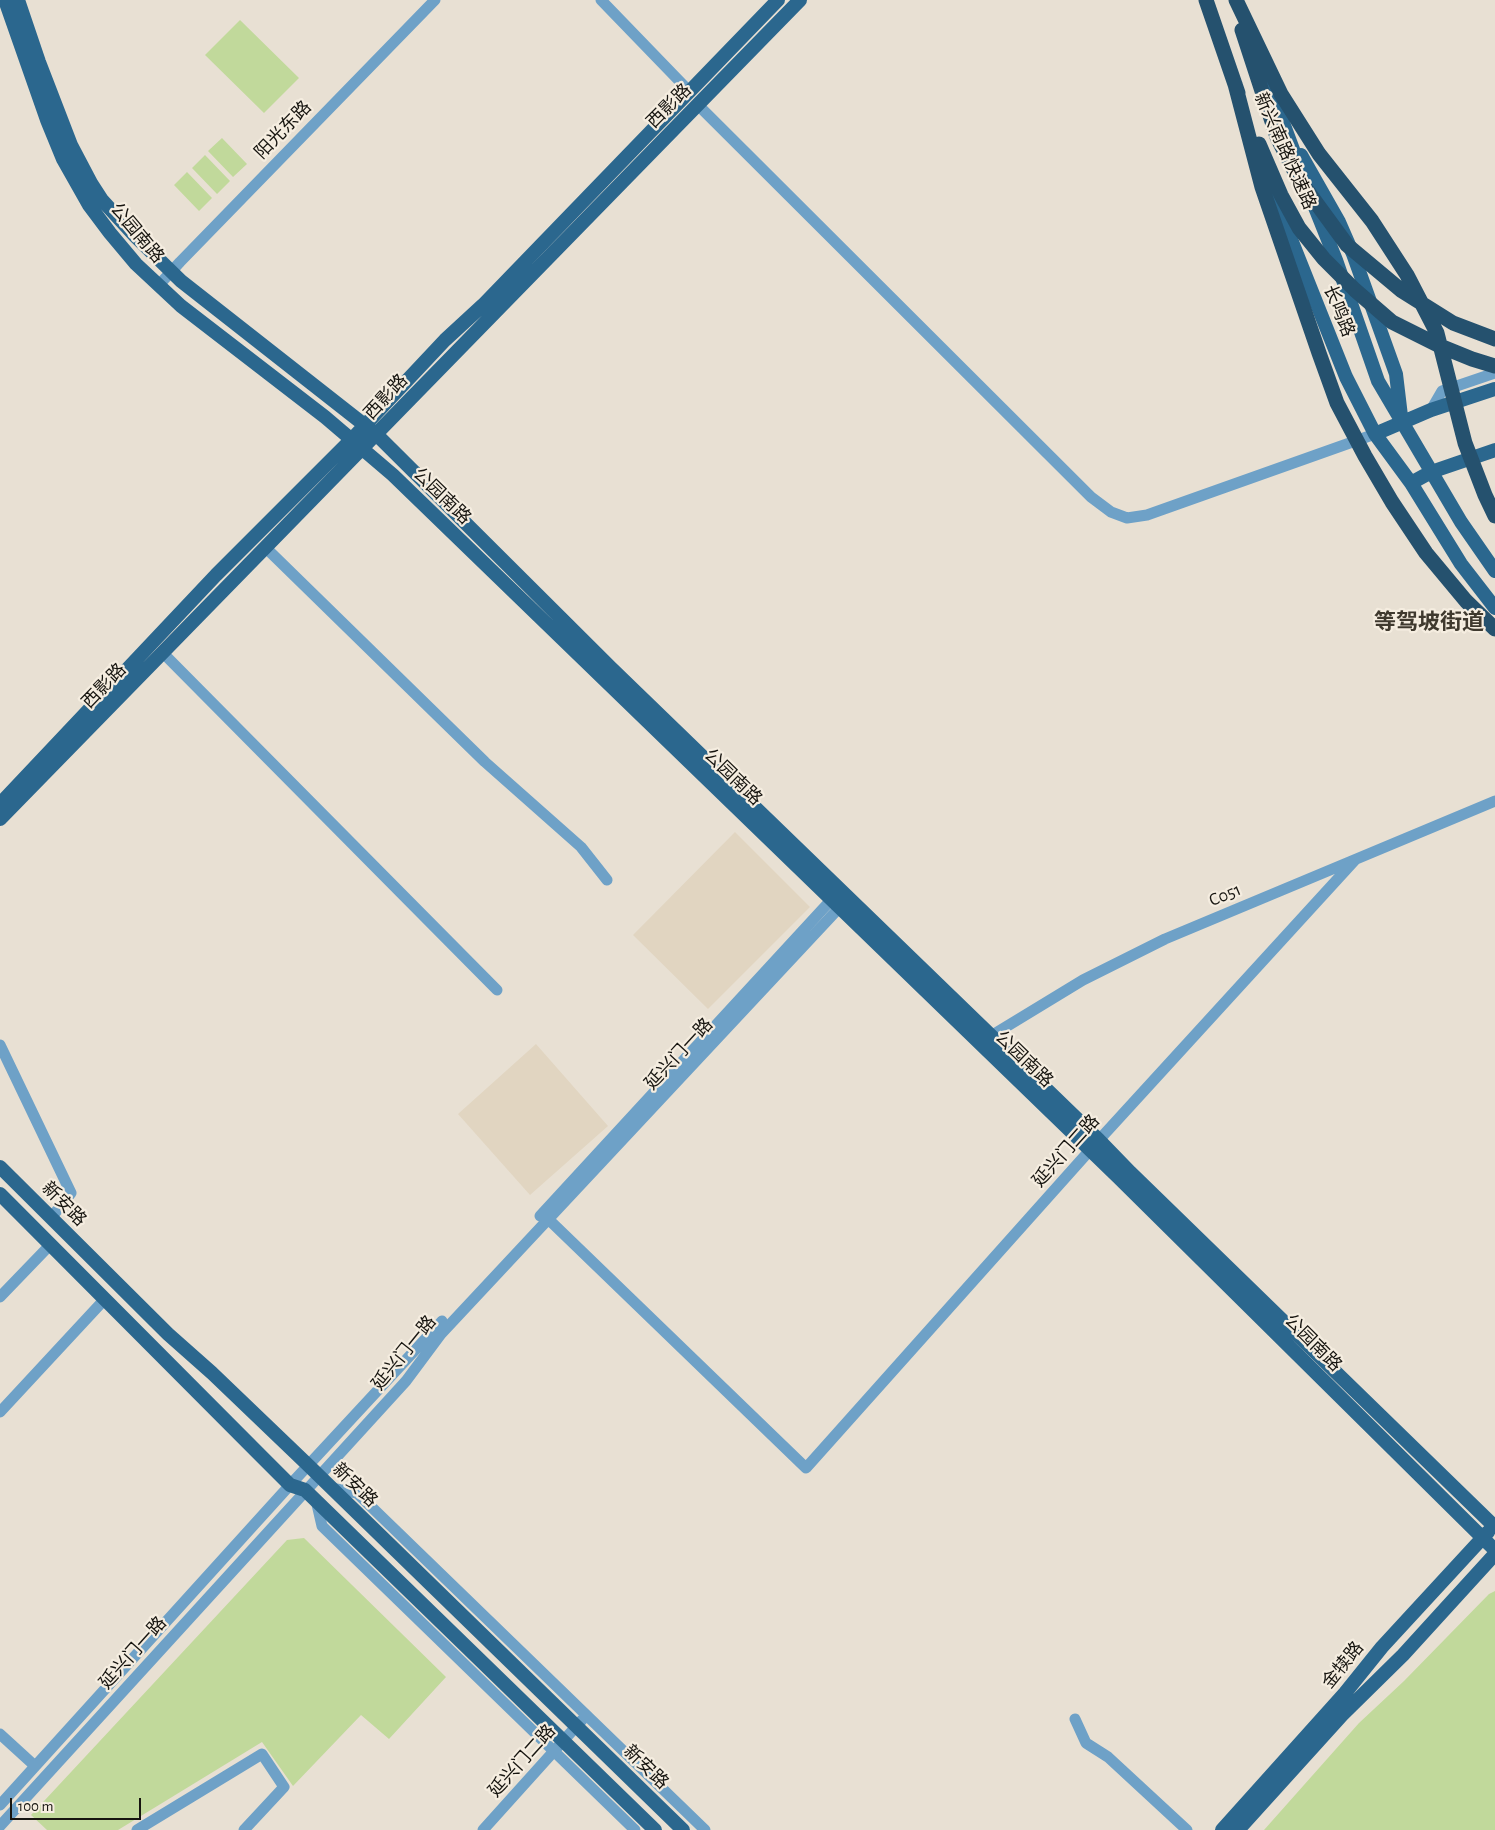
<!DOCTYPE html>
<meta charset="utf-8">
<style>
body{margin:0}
#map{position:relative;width:1495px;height:1830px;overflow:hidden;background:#e8e0d3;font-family:"Alegreya Sans",sans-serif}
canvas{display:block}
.scale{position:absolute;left:10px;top:1798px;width:131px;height:22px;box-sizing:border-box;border:2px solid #171510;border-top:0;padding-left:6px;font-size:15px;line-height:18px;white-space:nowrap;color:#171510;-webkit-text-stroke:4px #f5ede0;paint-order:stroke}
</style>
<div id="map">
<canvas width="1495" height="1830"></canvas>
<div class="scale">100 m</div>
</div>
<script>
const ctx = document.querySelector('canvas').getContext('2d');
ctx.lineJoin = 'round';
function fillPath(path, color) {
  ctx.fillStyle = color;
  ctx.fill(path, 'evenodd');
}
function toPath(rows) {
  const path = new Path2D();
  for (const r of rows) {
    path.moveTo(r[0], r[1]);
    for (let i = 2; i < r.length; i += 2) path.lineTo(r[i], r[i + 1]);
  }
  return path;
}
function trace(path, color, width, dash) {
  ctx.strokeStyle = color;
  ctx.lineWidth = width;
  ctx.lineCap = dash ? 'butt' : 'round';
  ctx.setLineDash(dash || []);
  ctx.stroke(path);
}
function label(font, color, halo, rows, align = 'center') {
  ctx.font = font + ' "Alegreya Sans","Noto Sans SC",sans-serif';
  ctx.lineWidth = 4.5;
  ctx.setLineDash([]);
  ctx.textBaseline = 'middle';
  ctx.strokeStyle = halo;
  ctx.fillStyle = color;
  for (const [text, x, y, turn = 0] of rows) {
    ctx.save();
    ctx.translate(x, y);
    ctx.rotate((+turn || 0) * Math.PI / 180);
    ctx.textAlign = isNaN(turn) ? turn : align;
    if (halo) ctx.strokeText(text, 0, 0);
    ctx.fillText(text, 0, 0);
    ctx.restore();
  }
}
const built = toPath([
 [735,832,810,907,708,1009,633,935],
 [536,1044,608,1126,530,1195,458,1114]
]);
const green = toPath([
 [240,20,299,78,264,113,205,55],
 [222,138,247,164,233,177,208,151],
 [205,155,230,181,217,194,192,168],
 [187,172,212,198,199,211,174,185],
 [304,1538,446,1677,389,1739,361,1715,293,1786,262,1742,118,1830,47,1830,31,1815,287,1540],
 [1495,1591,1495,1830,1264,1830,1359,1723,1404,1681,1489,1594]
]);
const minor = toPath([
 [601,0,690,92],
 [698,105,1091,497,1111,512,1127,518,1147,515,1375,434],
 [158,286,180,262,435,0],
 [1431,410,1442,391,1495,373],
 [266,548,485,762,581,847,607,880],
 [163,653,497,990],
 [986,1039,1083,980,1165,939,1495,801],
 [0,1045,71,1193,51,1218],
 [544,1215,806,1468,1099,1140,1355,860],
 [540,1216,832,899],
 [0,1297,51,1244],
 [0,1412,104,1300],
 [331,1488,357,1493,705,1830],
 [316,1500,322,1526,635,1830],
 [1075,1719,1086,1743,1108,1757,1187,1830],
 [0,1734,35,1766],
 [0,1805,290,1485,442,1321],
 [0,1826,406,1381,441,1334,840,907],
 [137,1830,262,1754,284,1787,244,1830],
 [483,1830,582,1720]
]);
const major = toPath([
 [5,0,47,120,63,159,89,205,110,233,136,264,181,306,325,417,393,475,1118,1177,1495,1550],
 [18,0,39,62,71,145,91,183,102,200,135,236,181,281,376,434,611,668,1099,1140,1130,1172,1495,1527],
 [1263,69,1301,171],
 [1301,155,1339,222,1353,254,1396,374,1401,416],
 [1269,184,1346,377,1375,434,1411,483,1461,564,1495,608],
 [1314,205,1336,260,1378,381,1461,522,1495,571],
 [1375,434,1431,410,1495,389],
 [1411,483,1431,472,1495,450],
 [0,804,216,575,352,439,445,340,483,305,778,0],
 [0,819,800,0],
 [0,1167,168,1334,212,1373,308,1465,683,1830],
 [0,1194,263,1458,290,1485,305,1490,655,1830],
 [1222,1830,1345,1693,1382,1647,1488,1532],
 [1238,1830,1342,1715,1403,1655,1495,1554]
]);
const highwayBridge = toPath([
 [1206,0,1238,93],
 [1236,0,1281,94,1319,154,1372,221,1407,275,1437,333,1465,443,1485,495,1495,516],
 [1242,30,1277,137,1298,178,1347,245,1402,291,1453,323,1495,339],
 [1235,84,1262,187,1319,353,1337,403,1365,456,1392,502,1426,553,1466,601,1495,629],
 [1259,144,1281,195,1299,228,1324,259,1355,290,1392,322,1440,346,1472,359,1495,366]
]);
const streetNames = [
 ["西影路",669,106,-45],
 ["阳光东路",283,130,-46],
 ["新兴南路快速路",1285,151,66],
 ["公园南路",137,233,50],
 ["长鸣路",1339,311,68],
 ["西影路",386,397,-47],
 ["公园南路",442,496,44],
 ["西影路",104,686,-46],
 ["公园南路",733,777,44],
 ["C051",1225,895,-23],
 ["延兴门一路",679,1054,-47],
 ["公园南路",1024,1059,44],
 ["延兴门二路",1066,1151,-48],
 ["新安路",64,1204,45],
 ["公园南路",1313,1343,45],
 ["延兴门一路",404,1353,-51],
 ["新安路",355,1485,44],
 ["延兴门一路",133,1653,-48],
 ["金犊路",1343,1665,-51],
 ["延兴门二路",522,1761,-48],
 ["新安路",646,1767,44]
];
const districtNames = [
 ["等驾坡街道",1429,622]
];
fillPath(built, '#e1d5c1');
fillPath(green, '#c1d99b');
trace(minor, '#6ea1c7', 11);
trace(major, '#2b678e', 14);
trace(highwayBridge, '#25516e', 15);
label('18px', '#171510', '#f5ede0', streetNames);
label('bold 22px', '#3f392e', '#f5ede0', districtNames);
</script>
